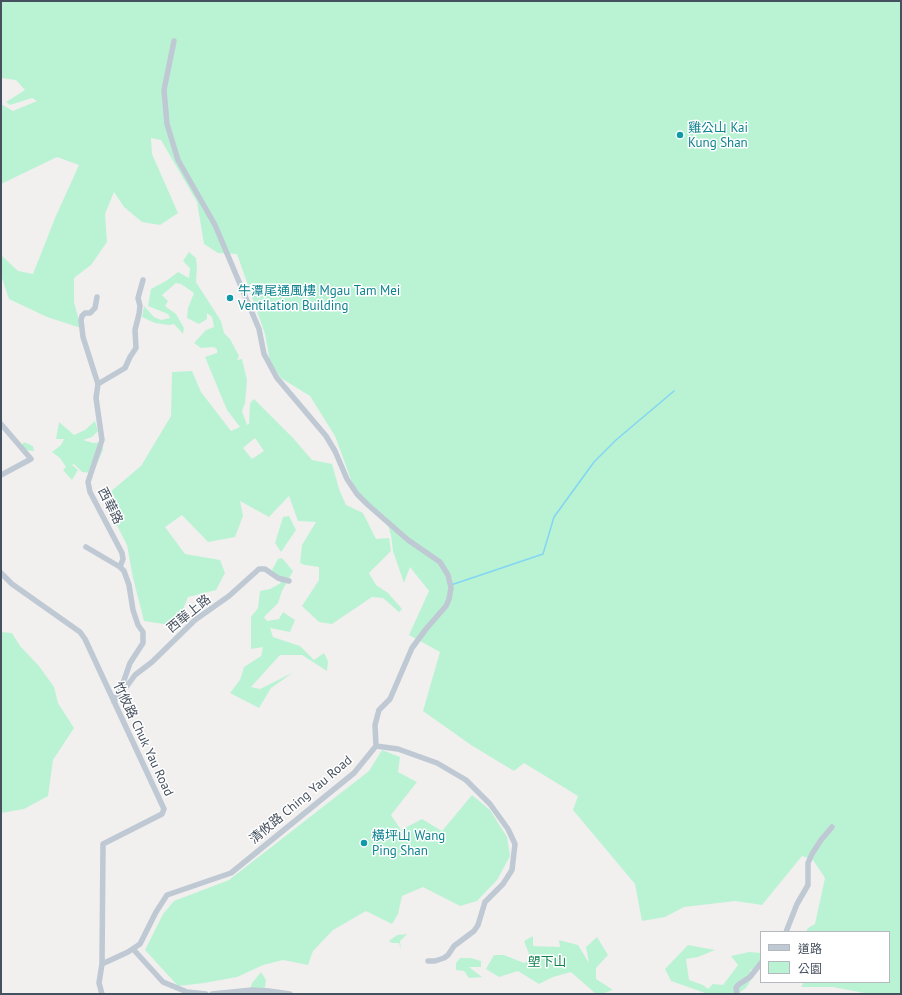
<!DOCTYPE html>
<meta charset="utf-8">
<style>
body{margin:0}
#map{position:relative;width:902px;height:995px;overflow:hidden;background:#f2efef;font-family:"PT Sans","Noto Sans TC",sans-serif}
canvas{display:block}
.frame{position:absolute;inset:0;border:2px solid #46515f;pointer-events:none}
.legend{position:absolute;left:760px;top:931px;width:130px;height:52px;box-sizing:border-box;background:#fff;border:1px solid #b5b9bf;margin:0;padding:5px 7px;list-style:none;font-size:12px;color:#46515f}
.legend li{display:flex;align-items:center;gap:8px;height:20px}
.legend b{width:20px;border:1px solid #b5b9bf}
</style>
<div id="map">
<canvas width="902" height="995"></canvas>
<div class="frame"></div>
<ul class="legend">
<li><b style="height:5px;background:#bfc9d3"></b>道路</li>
<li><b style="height:11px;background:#baf3d4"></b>公園</li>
</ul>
</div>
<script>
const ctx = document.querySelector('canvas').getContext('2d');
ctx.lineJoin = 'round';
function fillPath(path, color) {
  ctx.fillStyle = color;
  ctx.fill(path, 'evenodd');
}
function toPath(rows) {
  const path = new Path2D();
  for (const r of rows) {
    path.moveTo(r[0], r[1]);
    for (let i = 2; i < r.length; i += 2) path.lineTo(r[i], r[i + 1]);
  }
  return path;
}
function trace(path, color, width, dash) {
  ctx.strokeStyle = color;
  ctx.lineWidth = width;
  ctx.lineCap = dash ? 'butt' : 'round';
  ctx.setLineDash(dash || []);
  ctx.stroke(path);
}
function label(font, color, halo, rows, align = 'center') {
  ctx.font = font + ' "PT Sans","Noto Sans TC",sans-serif';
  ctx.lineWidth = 3;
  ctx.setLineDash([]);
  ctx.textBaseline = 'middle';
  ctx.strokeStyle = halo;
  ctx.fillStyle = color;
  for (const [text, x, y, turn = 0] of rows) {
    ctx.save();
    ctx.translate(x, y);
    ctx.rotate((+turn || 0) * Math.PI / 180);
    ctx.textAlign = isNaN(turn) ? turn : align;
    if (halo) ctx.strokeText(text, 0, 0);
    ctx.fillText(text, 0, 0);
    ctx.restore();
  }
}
const green = toPath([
 [1,1,901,1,901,994,869,994,833,987,801,987,804,982,889,982,889,932,806,932,808,928,815,924,825,878,813,860,802,856,762,905,735,901,684,907,665,917,642,921,635,884,573,810,578,796,524,763,514,771,471,745,423,711,440,652,409,635,429,591,410,567,404,583,393,551,391,535,385,516,356,493,335,436,310,396,281,378,270,362,265,334,237,254,218,253,204,244,197,202,161,140,151,138,152,154,178,213,160,225,142,222,124,207,114,192,105,214,107,242,91,265,74,278,74,302,81,328,47,317,9,299,1,275,1,255,18,271,33,274,55,218,79,165,57,157,1,184,1,104,13,111,37,101,32,98,10,105,6,102,25,90,16,80,1,78],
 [189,252,196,258,197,267,196,282,221,321,224,333,230,339,239,356,237,360,242,359,247,380,245,403,242,411,247,425,249,424,250,403,254,399,293,438,312,460,332,464,339,489,346,505,363,513,376,539,389,538,391,551,369,573,376,585,388,593,402,609,399,612,383,598,372,597,332,624,319,622,302,606,319,580,319,567,305,565,300,563,302,545,316,522,298,521,289,496,269,517,240,501,243,516,235,537,208,542,182,515,165,527,185,554,220,560,225,573,216,590,188,597,176,626,144,621,133,578,127,545,103,498,141,466,171,416,172,372,192,371,201,392,231,431,240,427,227,410,205,357,217,353,217,349,213,347,201,348,194,343,206,330,214,327,212,317,207,313,207,319,199,324,187,318,188,308,194,293,181,284,176,283,162,295,168,301,165,306,176,314,184,328,183,334,174,324,169,325,155,323,142,317,144,306,154,317,161,320,170,318,168,314,148,306,151,289,166,281,178,272,189,278,190,268,183,261],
 [255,438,264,451,252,459,243,448],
 [95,421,98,431,92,437,83,440,93,443,103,442,103,450,93,473,82,472,74,464,72,465,78,470,72,480,63,470,66,467,60,458,52,452,61,445,64,439,56,439,59,422,74,435,85,430],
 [24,442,33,446,34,451,23,450,21,446],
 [289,516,296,530,281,552,275,543,283,517],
 [282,558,293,571,282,591,278,603,264,617,267,621,279,619,283,612,295,620,290,632,270,628,273,637,300,646,314,660,324,653,328,661,327,671,302,655,280,655,251,687,260,689,294,672,271,688,259,708,230,693,240,680,244,667,261,656,263,647,251,649,251,617,258,608,260,591,270,589,281,583,272,570,278,559],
 [1,632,12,633,20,646,39,666,54,687,58,703,74,728,53,760,48,796,24,809,1,813],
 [382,750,400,757,398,772,417,782,391,815,401,830,422,819,442,831,472,795,490,810,507,837,510,856,497,880,477,901,460,906,423,887,402,896,398,914,392,924,366,911,333,930,313,951,308,965,283,960,263,965,237,977,204,983,178,986,145,950,163,914,174,901,229,880,369,771],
 [407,934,400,941,401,949,399,943,392,943,389,941,397,935],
 [533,936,533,946,560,947,559,940,578,945,589,963,586,947,597,937,608,955,596,968,596,979,613,990,601,994,596,994,571,972,553,977,539,984,518,971,499,977,486,969,494,955,504,955,524,963,531,959,524,941],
 [688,945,715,950,698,957,686,959,689,980,703,985,708,989,713,984,723,985,738,965,731,956,749,952,761,953,761,967,750,970,751,980,746,988,737,994,708,994,671,981,665,969],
 [460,958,471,958,481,961,481,967,469,967,482,977,469,978,464,971,456,970,456,963],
 [261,972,266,980,264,994,249,994,252,983]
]);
const stream = toPath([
 [451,585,543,554,554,517,594,462,616,440,674,391]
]);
const minor = toPath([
 [97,297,95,308,90,313,85,313,82,316,81,320,83,337,98,384,96,398,102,440,88,482,90,492,122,553,123,559,120,567],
 [98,384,125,368,130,357,136,348,135,330,139,314,140,306,138,298,143,280],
 [1,424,31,459,1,475],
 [86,547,120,567,124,571,129,585,133,610,138,625,143,632,143,643,130,663,121,689],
 [1,573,12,584,80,632,85,639,164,809,162,814,103,844,102,964,99,983,102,994],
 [114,702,121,689,127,686,135,675,152,662,195,620,229,596,259,569,265,569,278,578,289,581],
 [376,746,398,749,437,763,466,780,490,804,508,829,515,844,512,870,503,884,485,902,478,925,474,931,454,946,448,955,444,958,435,961,428,961],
 [786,932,797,904,808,885,808,863,812,854,821,840,832,827],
 [133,949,163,982,187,992,206,994],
 [102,964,128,952,140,944,156,912,167,895,231,873,354,773,376,746,375,725,379,710,390,699,412,648,426,629,446,606,449,599,451,588,448,575,440,562,408,540,367,504,357,494,347,479,335,451,326,436,277,378,264,354,259,329,215,225,178,160,167,124,164,90,174,41],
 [212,994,252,990,269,991,290,994],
 [737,994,736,988,738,985,750,977,761,963]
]);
const markers = [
 [680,135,4,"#0f9aa8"],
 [230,298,4,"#0f9aa8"],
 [364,843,4,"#0f9aa8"]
];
const cultureNames = [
 ["雞公山 Kai",688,128],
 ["Kung Shan",688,143],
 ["牛潭尾通風樓 Mgau Tam Mei",238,291],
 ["Ventilation Building",238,306],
 ["橫坪山 Wang",372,836],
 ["Ping Shan",372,851]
];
const streetNames = [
 ["西華路",110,506,63],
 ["西華上路",189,614,-39],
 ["竹攸路 Chuk Yau Road",143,739,65],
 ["清攸路 Ching Yau Road",301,800,-40]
];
const parkNames = [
 ["塱下山",547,962]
];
fillPath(green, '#baf3d4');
trace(stream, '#83d5f4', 1.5);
trace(minor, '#bfc9d3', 5.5);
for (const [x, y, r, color] of markers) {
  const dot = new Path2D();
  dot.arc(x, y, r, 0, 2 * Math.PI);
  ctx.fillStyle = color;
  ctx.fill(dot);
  trace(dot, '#fff', 1.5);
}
label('13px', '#0d838f', '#fff', cultureNames, 'left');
label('13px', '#46515f', '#fff', streetNames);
label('13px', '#0f8251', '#fff', parkNames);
</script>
